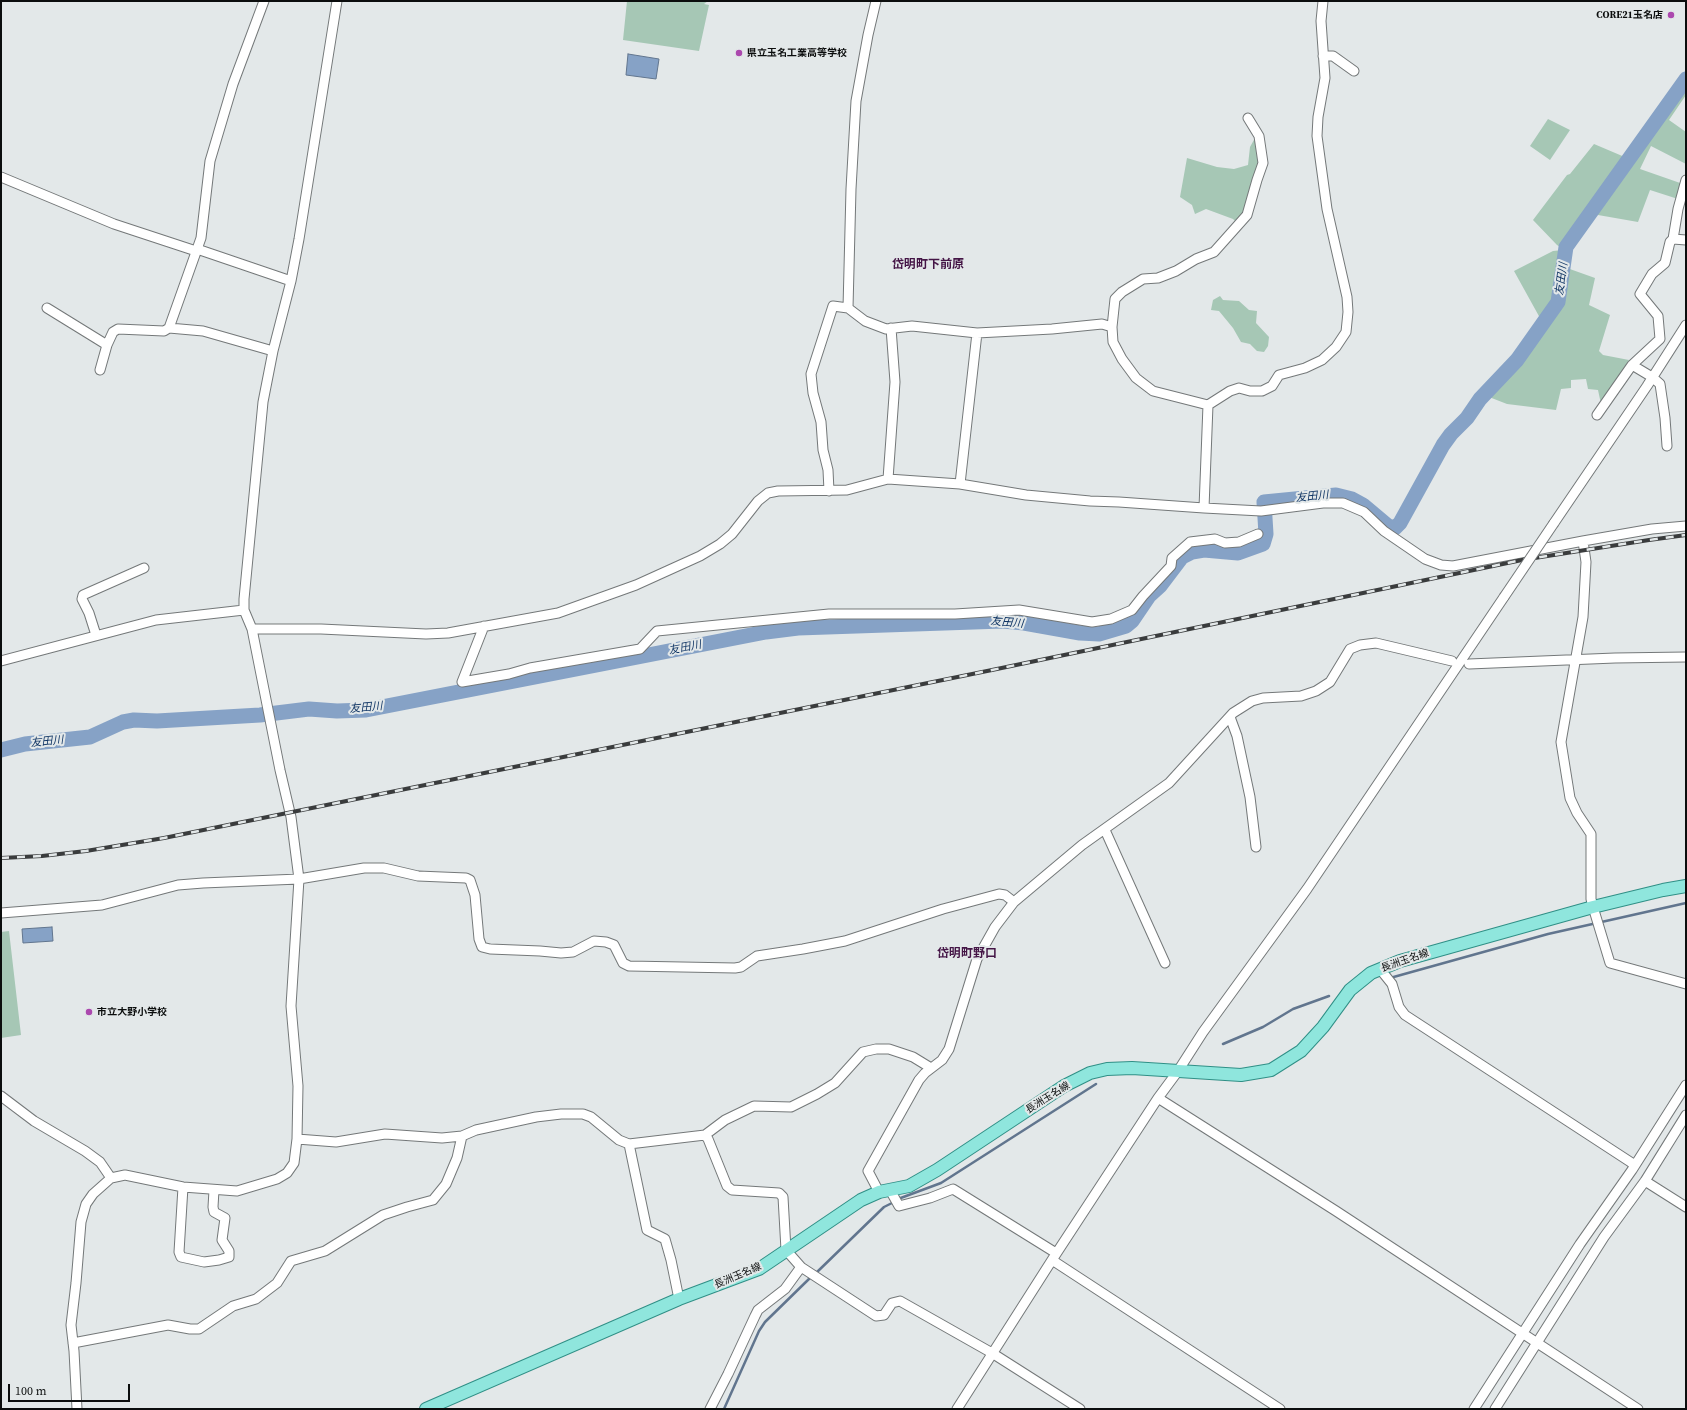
<!DOCTYPE html>
<meta charset="utf-8">
<style>
body{margin:0}
#map{position:relative;width:1687px;height:1410px;overflow:hidden;background:#e3e8e9;font-family:"Source Serif 4",serif}
canvas{display:block}
.frame{position:absolute;inset:0;border:2px solid #0b0d0d;pointer-events:none}
.scale{position:absolute;left:8px;top:1384px;width:122px;height:18px;box-sizing:border-box;border:2px solid #0b0d0d;border-top:0;padding-left:5px;font-size:12px;line-height:14px;white-space:nowrap;color:#0b0d0d;-webkit-text-stroke:3px #e3e8e9;paint-order:stroke}
</style>
<div id="map">
<canvas width="1687" height="1410"></canvas>
<div class="frame"></div>
<div class="scale">100 m</div>
</div>
<script>
const ctx = document.querySelector('canvas').getContext('2d');
ctx.lineJoin = 'round';
function fillPath(path, color) {
  ctx.fillStyle = color;
  ctx.fill(path, 'evenodd');
}
function toPath(rows) {
  const path = new Path2D();
  for (const r of rows) {
    path.moveTo(r[0], r[1]);
    for (let i = 2; i < r.length; i += 2) path.lineTo(r[i], r[i + 1]);
  }
  return path;
}
function trace(path, color, width, dash) {
  ctx.strokeStyle = color;
  ctx.lineWidth = width;
  ctx.lineCap = dash ? 'butt' : 'round';
  ctx.setLineDash(dash || []);
  ctx.stroke(path);
}
function label(font, color, halo, rows, align = 'center') {
  ctx.font = font + ' "Source Serif 4","Noto Sans JP",serif';
  ctx.lineWidth = 4;
  ctx.setLineDash([]);
  ctx.textBaseline = 'middle';
  ctx.strokeStyle = halo;
  ctx.fillStyle = color;
  for (const [text, x, y, turn = 0] of rows) {
    ctx.save();
    ctx.translate(x, y);
    ctx.rotate((+turn || 0) * Math.PI / 180);
    ctx.textAlign = isNaN(turn) ? turn : align;
    if (halo) ctx.strokeText(text, 0, 0);
    ctx.fillText(text, 0, 0);
    ctx.restore();
  }
}
const green = toPath([
 [627,1,708,1,704,4,709,5,699,51,623,40],
 [1686,81,1686,95,1669,120,1686,132,1686,164,1651,146,1640,169,1683,184,1678,199,1650,190,1638,222,1598,215,1596,209,1603,197],
 [1246,118,1257,137,1262,163,1246,215,1236,222,1233,219,1206,209,1195,214,1192,205,1180,197,1187,158,1217,167,1234,169,1248,165,1250,147,1255,138,1244,119],
 [1548,119,1570,130,1550,160,1530,146],
 [1594,144,1627,158,1563,249,1557,245,1533,220,1567,175,1570,174],
 [1563,250,1556,301,1540,318,1514,271,1553,251],
 [1567,268,1595,278,1589,305,1610,315,1599,351,1603,355,1629,360,1601,404,1598,390,1588,389,1586,379,1571,380,1571,388,1561,389,1556,410,1507,404,1489,397,1512,371,1561,303],
 [1220,296,1223,300,1239,301,1249,310,1257,311,1256,323,1269,337,1268,346,1264,352,1257,351,1250,344,1241,342,1233,328,1219,311,1211,310,1213,300],
 [9,931,21,1035,1,1038,1,932]
]);
const water = toPath([
 [628,54,659,59,656,79,626,75,628,54],
 [52,927,53,941,23,943,22,929,52,927]
]);
const stream = toPath([
 [1390,978,1548,934,1686,903],
 [1223,1044,1263,1027,1293,1009,1329,996],
 [898,1199,941,1183,1096,1084],
 [815,1274,884,1207,894,1202],
 [724,1409,759,1331,765,1322,811,1277]
]);
const river = toPath([
 [1,750,25,744,90,737,123,722,134,720,157,721,260,715,309,709,337,711,366,710,766,632,798,628,1003,621,1024,623,1080,633,1099,634,1126,626,1132,621,1149,596,1160,586,1182,557,1192,552,1204,550,1238,553,1263,544,1266,534,1264,502,1336,495,1352,499,1363,505,1388,526,1395,528,1400,523,1443,445,1451,434,1467,418,1480,399,1517,360,1558,302,1566,247,1686,79]
]);
const minor = toPath([
 [264,1,233,84,210,161,201,238,169,328,203,331,273,351],
 [1323,56,1333,56,1354,71],
 [1,177,114,224,196,251],
 [1673,239,1686,240],
 [197,249,291,281],
 [47,308,107,345],
 [848,308,851,189,856,101,868,35,876,1],
 [1112,327,1115,299,1122,292,1143,279,1158,278,1176,271,1196,259,1214,252,1247,215,1257,180,1263,163,1259,136,1248,118],
 [1632,365,1652,377,1660,384,1665,418,1667,446],
 [100,370,107,345,113,332,118,329,164,331,169,328],
 [1597,415,1632,365,1660,339,1658,316,1640,294,1652,274,1665,263,1670,242,1673,239,1678,209,1686,180],
 [888,479,895,382,891,328],
 [960,484,977,333],
 [829,491,828,470,823,450,821,422,813,393,811,374,833,306,848,308,865,321,886,329,912,326,977,333,1052,329,1102,324,1112,327,1113,342,1122,359,1136,378,1153,391,1208,405,1230,391,1239,388,1250,391,1262,391,1272,386,1279,375,1305,368,1322,360,1336,347,1346,332,1348,312,1347,297,1327,209,1317,136,1318,117,1325,78,1321,21,1323,1],
 [1204,508,1208,405],
 [1554,523,1647,386,1686,325],
 [1583,541,1586,562,1583,617,1561,742,1570,798,1577,813,1591,834,1591,899,1593,907,1610,963,1686,984],
 [484,626,462,682,509,674,530,668,640,649,657,631,829,614,955,614,1019,610,1092,622,1111,619,1132,610,1143,596,1171,566,1172,558,1190,542,1215,539,1225,543,1239,542,1258,534],
 [252,629,321,629,426,634,448,633,558,613,636,585,700,556,720,544,732,534,758,501,768,493,778,491,847,490,888,479,960,484,1026,495,1090,501,1119,502,1204,508,1261,511,1323,503,1343,503,1364,512,1384,531,1425,559,1441,565,1453,566,1583,541,1652,529,1686,526],
 [96,635,89,613,82,599,83,595,144,568],
 [1,661,156,620,244,610],
 [1469,664,1615,658,1686,657],
 [1230,717,1237,736,1250,797,1256,847],
 [1105,830,1165,963],
 [1,913,102,905,178,885,203,883,299,879,364,868,384,868,418,876,466,878,470,880,475,895,479,939,482,947,490,949,540,951,561,953,573,952,594,941,606,942,614,945,623,963,629,966,735,968,741,967,757,956,803,949,845,941,943,909,999,894,1005,895,1014,902],
 [1380,969,1392,984,1399,1007,1405,1015,1635,1165],
 [1,1096,34,1121,85,1151,100,1162,111,1178],
 [1158,1098,1336,1211,1638,1409],
 [705,1135,708,1139,727,1186,732,1190,779,1193,783,1197,786,1250,801,1267,876,1316,884,1315,892,1303,900,1301,992,1353,1080,1409],
 [297,1139,336,1142,385,1134,442,1138,462,1136,476,1130,536,1117,561,1114,583,1114,591,1117,619,1140,629,1144,705,1135,725,1120,754,1106,791,1107,817,1094,835,1083,863,1052,876,1049,889,1049,913,1057,931,1068],
 [629,1144,647,1230,665,1239,671,1260,679,1299],
 [1645,1181,1686,1207],
 [183,1187,179,1252,181,1257,204,1262,219,1260,229,1257,229,1251,222,1240,225,1218,214,1212,213,1207,214,1190],
 [890,1190,899,1206,930,1198,953,1189,1056,1253],
 [879,1192,868,1171,919,1080,925,1073,942,1060,949,1049,977,959,995,927,1014,902,1082,845,1169,783,1233,713,1252,701,1263,698,1301,696,1316,691,1330,682,1350,649,1360,645,1376,643,1452,661],
 [1052,1260,1280,1409],
 [73,1343,168,1325,190,1329,199,1329,233,1306,256,1299,277,1283,291,1261,325,1251,383,1215,407,1207,433,1200,446,1184,457,1158,462,1136],
 [77,1409,74,1351,71,1325,76,1283,81,1222,86,1204,93,1194,111,1178,125,1175,183,1187,237,1191,277,1179,287,1173,294,1163,297,1139,298,1086,291,1006,299,879,291,817,280,770,252,629,244,610,244,599,263,402,273,351,291,281,299,239,337,1],
 [710,1409,728,1374,755,1316,758,1310,785,1289,801,1267],
 [957,1409,1052,1260,1158,1098,1178,1071,1203,1032,1307,889,1504,597],
 [1474,1409,1580,1244,1632,1170,1686,1085],
 [1495,1409,1604,1237,1645,1181,1686,1115]
]);
const major = toPath([
 [426,1409,679,1299,759,1269,861,1200,879,1192,909,1186,937,1170,1064,1086,1090,1073,1107,1069,1132,1068,1241,1075,1271,1070,1301,1051,1323,1027,1350,990,1371,973,1400,961,1593,907,1663,890,1686,886]
]);
const rail = toPath([
 [1,858,42,856,86,851,164,838,992,670,1522,560,1649,540,1686,535]
]);
const minorBridge = toPath([
 [1504,597,1554,523]
]);
const markers = [
 [1671,15,4,"#ab48ae"],
 [739,53,4,"#ab48ae"],
 [89,1012,4,"#ab48ae"]
];
const poiNames = [
 ["CORE21玉名店",1663,15,"right"],
 ["県立玉名工業高等学校",747,53],
 ["市立大野小学校",97,1012]
];
const streetNames = [
 ["長洲玉名線",1405,961,-19],
 ["長洲玉名線",1048,1098,-32],
 ["長洲玉名線",738,1276,-23]
];
const waterNames = [
 ["友田川",1562,279,-82],
 ["友田川",1312,497,-6],
 ["友田川",1007,623,5],
 ["友田川",685,648,-11],
 ["友田川",366,708,-5],
 ["友田川",47,742,-6]
];
const quarterNames = [
 ["岱明町下前原",928,265],
 ["岱明町野口",967,954]
];
fillPath(green, '#a6c7b5');
fillPath(water, '#86a2c6');
trace(water, '#61758e', 1);
trace(stream, '#61758e', 2.5);
trace(river, '#86a2c6', 15);
trace(minor, '#747879', 11);
trace(major, '#308f86', 14);
trace(minor, '#fff', 9);
trace(major, '#8fe6dd', 12);
trace(rail, '#3a3c3d', 4);
trace(rail, '#e3e8e9', 2.5, [8]);
trace(minorBridge, '#747879', 11, []);
trace(minorBridge, '#fff', 9);
for (const [x, y, r, color] of markers) {
  const dot = new Path2D();
  dot.arc(x, y, r, 0, 2 * Math.PI);
  ctx.fillStyle = color;
  ctx.fill(dot);
  trace(dot, '#e3e8e9', 1.5);
}
label('bold 10px', '#0b0d0d', '#e3e8e9', poiNames, 'left');
label('10px', '#0b0d0d', '#e3e8e9', streetNames);
label('italic 11px', '#113665', '#e3e8e9', waterNames);
label('bold 12px', '#441546', '#e3e8e9', quarterNames);
</script>
